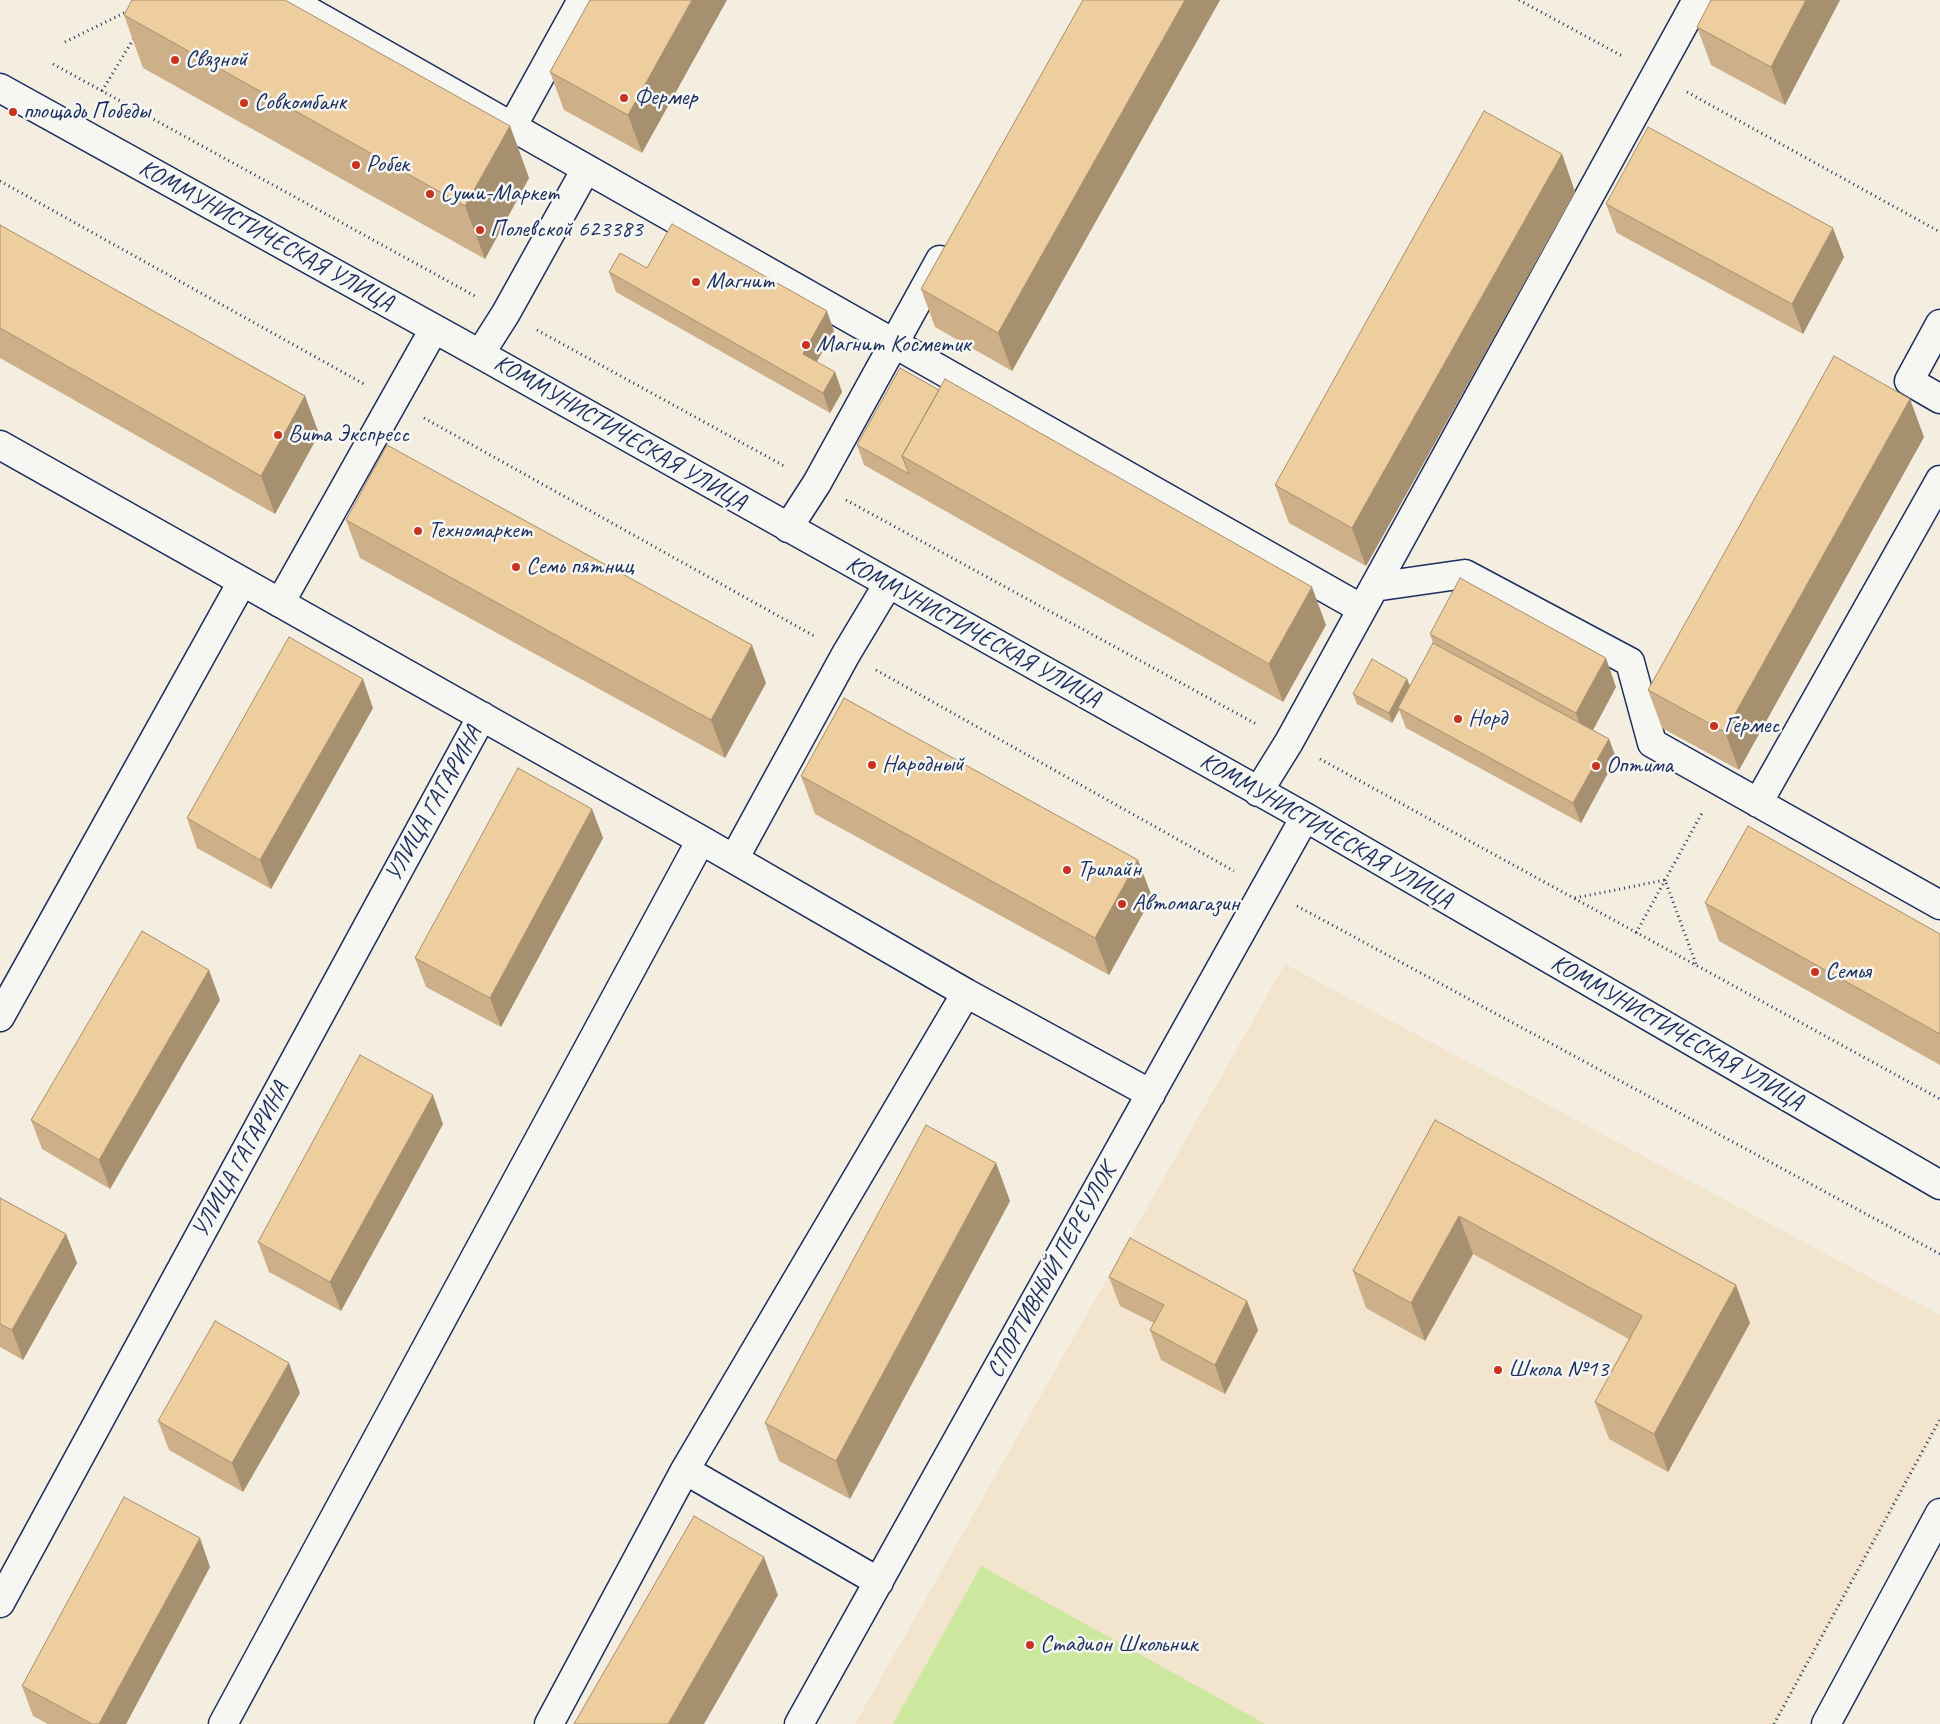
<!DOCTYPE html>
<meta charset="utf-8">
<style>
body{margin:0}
canvas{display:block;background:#f4eee1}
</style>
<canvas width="1940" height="1724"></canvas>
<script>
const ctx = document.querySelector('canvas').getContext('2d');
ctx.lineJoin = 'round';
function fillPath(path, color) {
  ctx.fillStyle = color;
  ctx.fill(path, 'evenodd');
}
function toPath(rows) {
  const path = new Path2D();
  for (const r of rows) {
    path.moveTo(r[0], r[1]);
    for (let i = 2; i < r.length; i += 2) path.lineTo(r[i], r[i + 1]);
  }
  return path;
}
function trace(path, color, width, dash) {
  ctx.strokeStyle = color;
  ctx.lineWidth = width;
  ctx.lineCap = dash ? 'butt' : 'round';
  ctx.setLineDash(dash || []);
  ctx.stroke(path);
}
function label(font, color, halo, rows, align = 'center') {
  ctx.font = font + ' Caveat,sans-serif';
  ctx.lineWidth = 5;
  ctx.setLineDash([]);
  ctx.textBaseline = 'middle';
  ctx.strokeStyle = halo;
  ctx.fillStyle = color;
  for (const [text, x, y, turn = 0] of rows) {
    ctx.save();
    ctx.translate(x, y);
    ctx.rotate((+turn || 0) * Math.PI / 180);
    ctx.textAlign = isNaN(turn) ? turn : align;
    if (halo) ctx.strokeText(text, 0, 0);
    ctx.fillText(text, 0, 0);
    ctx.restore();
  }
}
const built = toPath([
 [1285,964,1940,1315,1940,1425,1776,1724,855,1724]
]);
const green = toPath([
 [981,1566,1265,1724,893,1724]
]);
const path = toPath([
 [1519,0,1624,57],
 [65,42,128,11],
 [53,64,475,296],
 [102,91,134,38],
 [1687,92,1940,232],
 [0,181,364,384],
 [537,330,786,467],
 [424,418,816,637],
 [846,500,1258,725],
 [876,670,1234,871],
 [1320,759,1940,1099],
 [1575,898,1665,880,1696,964],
 [1297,906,1940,1254],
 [1636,933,1702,813],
 [1774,1724,1940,1419]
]);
const minor = toPath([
 [289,0,1362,609],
 [0,88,480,354,1305,817,1940,1185],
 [512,127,582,0],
 [1940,324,1909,381,1940,399],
 [480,354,506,313,586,169],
 [0,445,701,840,966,993,1151,1094],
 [788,528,817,483,940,260],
 [1374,587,1465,574,1630,662,1652,743,1940,905],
 [280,603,434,329],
 [1258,792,1289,742,1697,0],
 [1758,803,1940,480],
 [734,859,846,654,888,584],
 [0,1017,242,582],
 [685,1470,879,1582],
 [0,1603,482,716],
 [223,1724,701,840],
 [549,1724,685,1470,966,993],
 [799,1724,1305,817],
 [1826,1724,1940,1513]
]);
const wall = toPath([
 [590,0,642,153,564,110,550,72],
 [1083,0,1220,0,1012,371,935,327,921,289],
 [1711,0,1840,0,1785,105,1711,65,1697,27],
 [124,15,510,126,529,178,485,259,143,68],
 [1562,154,1575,192,1366,566,1289,523,1275,485],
 [1606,204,1844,257,1803,334,1617,233],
 [0,225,305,396,319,434,275,514,0,358],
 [647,268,834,331,817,362,835,372,842,392,830,413,616,292,609,272],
 [900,368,1326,625,1283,702,864,465,857,445],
 [1924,437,1739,770,1662,728,1648,690],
 [346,520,766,683,725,758,360,558],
 [1430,634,1616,687,1593,730,1609,739,1616,758,1581,823,1406,728,1399,710,1392,723,1357,704,1353,694,1407,679,1410,686,1433,643],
 [373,708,271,889,197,848,187,818],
 [801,776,1138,860,1152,897,1109,975,815,814],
 [592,809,603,838,501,1027,426,987,415,958],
 [1705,903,1940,934,1940,1065,1719,941],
 [220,1000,110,1189,42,1149,31,1120],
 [1435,1120,1750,1323,1668,1472,1609,1439,1595,1402,1629,1339,1473,1254,1425,1341,1366,1308,1353,1271],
 [443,1124,341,1311,269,1272,258,1242],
 [996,1163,1010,1201,850,1499,779,1461,765,1423],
 [0,1198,66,1234,77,1263,23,1360,0,1347],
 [1109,1277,1247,1301,1258,1330,1225,1394,1161,1360,1150,1330,1154,1323,1120,1306],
 [300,1393,243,1492,169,1450,158,1421],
 [210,1567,126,1724,48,1724,33,1716,22,1686]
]);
const shadedWall = toPath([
 [692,0,727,0,642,153,628,115],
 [1185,0,1220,0,1012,371,998,333],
 [1806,0,1840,0,1785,105,1771,67],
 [510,126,529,178,485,259,465,206],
 [1562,154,1575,192,1366,566,1352,528],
 [1833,228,1844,257,1803,334,1792,304],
 [827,311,834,331,810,373,803,354],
 [835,372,842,392,830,413,823,393],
 [305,396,319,434,275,514,261,476],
 [1910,399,1924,437,1739,770,1725,732],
 [1312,587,1326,625,1283,702,1269,664],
 [752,645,766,683,725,758,711,720],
 [1606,658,1616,687,1586,743,1576,713],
 [363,679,373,708,271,889,260,860],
 [1407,679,1411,689,1398,708,1399,710,1392,723,1389,713],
 [1609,739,1616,758,1581,823,1573,803],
 [592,809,603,838,501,1027,490,998],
 [1138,860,1152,897,1109,975,1095,938],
 [209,970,220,1000,110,1189,99,1160],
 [433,1095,443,1124,341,1311,330,1282],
 [996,1163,1010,1201,850,1499,836,1461],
 [1459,1216,1473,1254,1425,1341,1411,1303],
 [66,1234,77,1263,23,1360,12,1330],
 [1736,1285,1750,1323,1668,1472,1654,1434],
 [1247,1301,1258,1330,1225,1394,1215,1365],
 [289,1363,300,1393,243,1492,232,1463],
 [200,1538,210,1567,126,1724,99,1724],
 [764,1557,778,1595,704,1724,668,1724]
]);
const building = toPath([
 [132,0,285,0,510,126,465,206,124,15,132,0],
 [590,0,692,0,628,115,550,72,590,0],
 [1083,0,1185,0,998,333,921,289,1083,0],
 [1711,0,1806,0,1771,67,1697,27,1711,0],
 [1484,111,1562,154,1352,528,1275,485,1484,111],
 [1648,127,1833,228,1792,304,1606,204,1648,127],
 [672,224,827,311,803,354,835,372,823,393,609,272,620,253,647,268,672,224],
 [0,225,305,396,261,476,0,328,0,225],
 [1834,356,1910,399,1725,732,1648,690,1834,356],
 [900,368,939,390,902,456,909,474,857,445,900,368],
 [945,379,1312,587,1269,664,902,456,945,379],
 [387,445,752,645,711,720,346,520,387,445],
 [1460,578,1606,658,1576,713,1430,634,1460,578],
 [289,637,363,679,260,860,187,818,289,637],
 [1433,643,1609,739,1573,803,1398,708,1433,643],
 [1372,659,1407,679,1389,713,1353,694,1372,659],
 [844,698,1138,860,1095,938,801,776,844,698],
 [518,768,592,809,490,998,415,958,518,768],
 [1748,826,1940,934,1940,1034,1705,903,1748,826],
 [142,931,209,970,99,1160,31,1120,142,931],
 [360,1055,433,1095,330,1282,258,1242,360,1055],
 [1435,1120,1736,1285,1654,1434,1595,1402,1642,1316,1459,1216,1411,1303,1353,1271,1435,1120],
 [926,1125,996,1163,836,1461,765,1423,926,1125],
 [0,1198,66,1234,12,1330,0,1324,0,1198],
 [1130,1238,1247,1301,1215,1365,1150,1330,1164,1305,1109,1277,1130,1238],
 [215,1321,289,1363,232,1463,158,1421,215,1321],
 [124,1497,200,1538,99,1724,92,1724,22,1686,124,1497],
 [694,1516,764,1557,668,1724,574,1724,694,1516]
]);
const markers = [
 [175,60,5,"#c8321e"],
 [624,98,5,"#c8321e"],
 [244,103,5,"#c8321e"],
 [13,112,5,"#c8321e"],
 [356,165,5,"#c8321e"],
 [430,194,5,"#c8321e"],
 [480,230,5,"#c8321e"],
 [696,282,5,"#c8321e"],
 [806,345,5,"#c8321e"],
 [278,435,5,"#c8321e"],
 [418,531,5,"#c8321e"],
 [516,567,5,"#c8321e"],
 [1458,719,5,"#c8321e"],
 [1714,726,5,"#c8321e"],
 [872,765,5,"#c8321e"],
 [1596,766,5,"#c8321e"],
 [1067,870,5,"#c8321e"],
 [1122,904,5,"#c8321e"],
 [1815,972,5,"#c8321e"],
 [1498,1370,5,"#c8321e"],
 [1030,1645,5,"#c8321e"]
];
const poiNames = [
 ["Связной",185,60],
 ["Фермер",634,98],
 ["Совкомбанк",254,103],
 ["площадь Победы",23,112],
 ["Робек",366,165],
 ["Суши-Маркет",440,194],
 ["Полевской 623383",490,230],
 ["Магнит",706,282],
 ["Магнит Косметик",816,345],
 ["Вита Экспресс",288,435],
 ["Техномаркет",428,531],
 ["Семь пятниц",526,567],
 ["Норд",1468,719],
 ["Гермес",1724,726],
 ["Народный",882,765],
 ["Оптима",1606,766],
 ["Трилайн",1077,870],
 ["Автомагазин",1132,904],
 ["Семья",1825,972],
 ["Школа №13",1508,1370],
 ["Стадион Школьник",1040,1645]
];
const streetNames = [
 ["КОММУНИСТИЧЕСКАЯ УЛИЦА",266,236,29],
 ["КОММУНИСТИЧЕСКАЯ УЛИЦА",620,433,30],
 ["КОММУНИСТИЧЕСКАЯ УЛИЦА",973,632,29],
 ["УЛИЦА ГАГАРИНА",434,804,-61],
 ["КОММУНИСТИЧЕСКАЯ УЛИЦА",1326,831,30],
 ["КОММУНИСТИЧЕСКАЯ УЛИЦА",1677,1033,30],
 ["УЛИЦА ГАГАРИНА",241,1160,-61],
 ["СПОРТИВНЫЙ ПЕРЕУЛОК",1052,1271,-61]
];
fillPath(built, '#f2e4cd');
fillPath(green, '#cce89e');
trace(minor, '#1b2f5e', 31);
trace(path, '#1b2f5e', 3, [1, 4]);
trace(minor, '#f6f6f2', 28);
fillPath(wall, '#cdb089');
fillPath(shadedWall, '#a7906f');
fillPath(building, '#eecd9f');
trace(building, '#a7906f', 1);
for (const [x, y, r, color] of markers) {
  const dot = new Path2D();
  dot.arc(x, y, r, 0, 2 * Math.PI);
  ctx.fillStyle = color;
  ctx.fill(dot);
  trace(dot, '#f6f6f2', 2);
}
label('24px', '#1b2f5e', '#f6f6f2', poiNames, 'left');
label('24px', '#1b2f5e', '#f6f6f2', streetNames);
</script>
